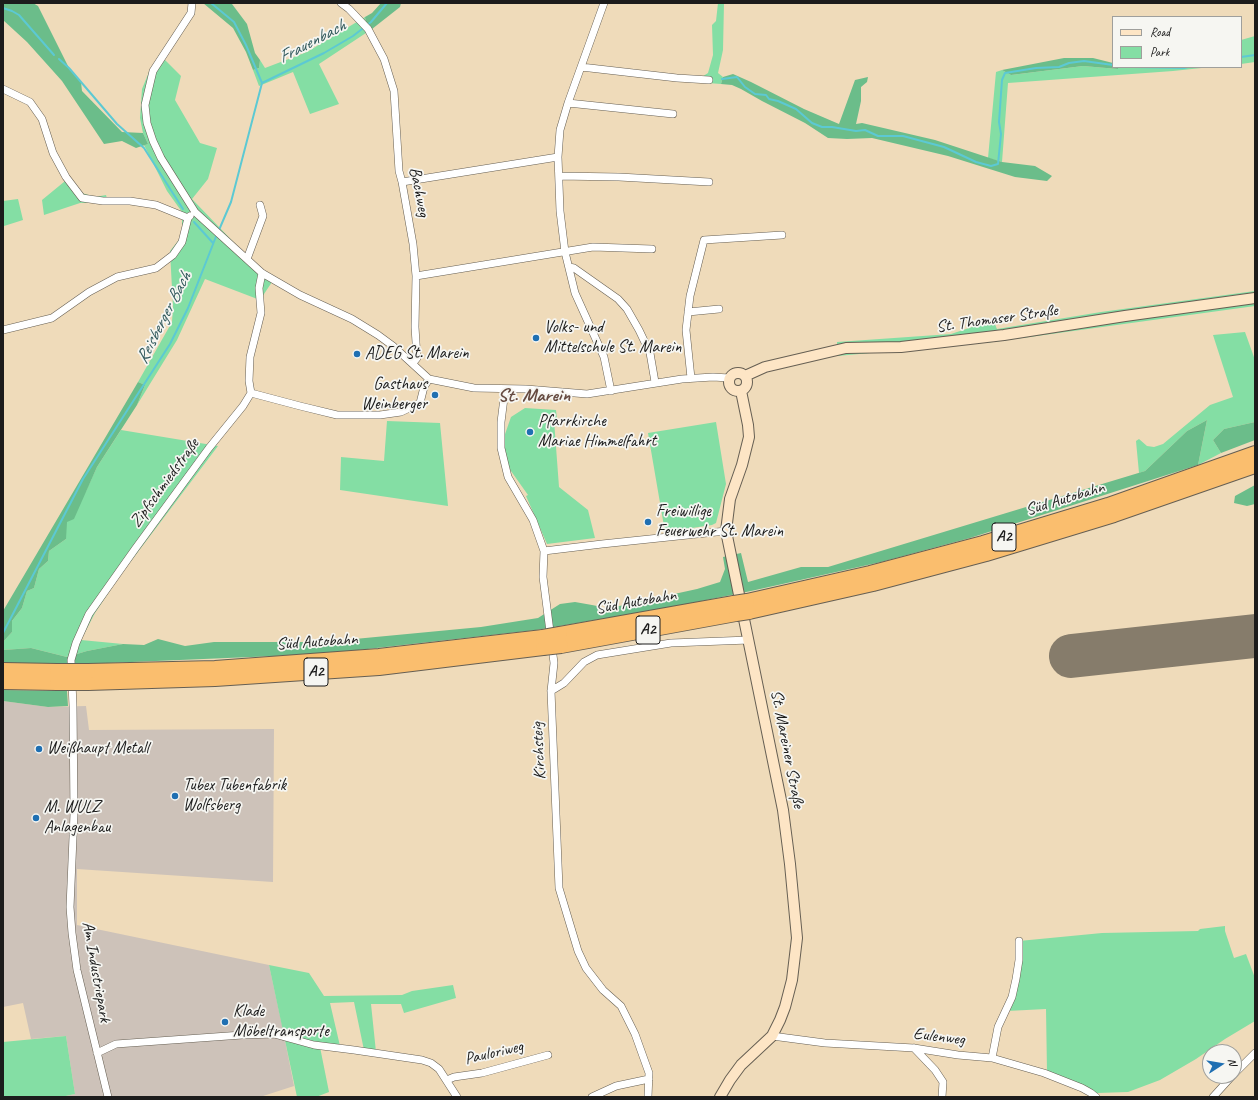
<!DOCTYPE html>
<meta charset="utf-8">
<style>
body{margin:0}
#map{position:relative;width:1258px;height:1100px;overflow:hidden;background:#efdbba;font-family:Caveat,sans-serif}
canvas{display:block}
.frame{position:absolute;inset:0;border:4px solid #1c1c1c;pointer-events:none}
.legend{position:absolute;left:1112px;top:16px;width:130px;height:52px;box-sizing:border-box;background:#f6f6f2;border:1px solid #9f9f9c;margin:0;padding:5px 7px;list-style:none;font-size:12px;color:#1c1c1c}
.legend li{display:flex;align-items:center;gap:8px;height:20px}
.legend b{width:20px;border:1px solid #9f9f9c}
.north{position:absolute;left:1202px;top:1044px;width:40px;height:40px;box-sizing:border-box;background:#f6f6f2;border:1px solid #9f9f9c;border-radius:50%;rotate:78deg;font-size:11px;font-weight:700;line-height:16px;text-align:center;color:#1c1c1c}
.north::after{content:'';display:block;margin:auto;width:14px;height:18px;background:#1f6fb2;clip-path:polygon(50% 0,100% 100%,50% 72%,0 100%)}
</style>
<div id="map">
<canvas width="1258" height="1100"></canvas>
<div class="frame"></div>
<ul class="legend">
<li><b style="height:5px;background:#fde5c5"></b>Road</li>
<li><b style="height:11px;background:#84dea4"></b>Park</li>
</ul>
<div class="north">N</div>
</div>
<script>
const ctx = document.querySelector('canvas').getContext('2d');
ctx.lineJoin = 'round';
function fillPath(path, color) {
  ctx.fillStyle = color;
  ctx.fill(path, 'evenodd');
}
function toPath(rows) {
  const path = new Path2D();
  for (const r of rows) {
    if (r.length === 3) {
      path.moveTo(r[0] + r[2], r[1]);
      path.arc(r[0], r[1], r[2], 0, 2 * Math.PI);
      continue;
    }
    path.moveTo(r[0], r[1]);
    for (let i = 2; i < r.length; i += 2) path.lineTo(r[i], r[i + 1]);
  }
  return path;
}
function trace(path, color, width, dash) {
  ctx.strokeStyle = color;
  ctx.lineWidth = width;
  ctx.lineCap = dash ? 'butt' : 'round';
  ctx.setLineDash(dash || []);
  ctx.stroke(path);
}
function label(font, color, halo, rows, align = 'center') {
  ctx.font = font + ' Caveat,sans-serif';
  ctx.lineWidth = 3.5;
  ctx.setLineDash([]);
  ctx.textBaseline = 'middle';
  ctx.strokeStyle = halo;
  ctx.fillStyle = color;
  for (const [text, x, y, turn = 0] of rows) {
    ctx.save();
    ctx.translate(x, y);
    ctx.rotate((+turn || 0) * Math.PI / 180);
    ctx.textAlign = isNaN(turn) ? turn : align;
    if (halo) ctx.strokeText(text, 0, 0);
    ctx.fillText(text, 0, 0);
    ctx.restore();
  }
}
const industrial = toPath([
 [3,701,48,707,86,706,89,730,274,729,273,882,77,869,77,925,269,965,282,1025,294,1086,260,1097,61,1097,75,1094,66,1036,31,1039,23,1003,3,1007]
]);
const green = toPath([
 [718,3,724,3,723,50,718,73,723,77,721,84,694,82,708,73,713,55,712,25,716,21],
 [365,17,366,23,372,29,319,64,339,104,310,114,293,72,259,86,253,70,259,68,260,60,265,68,307,52],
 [1255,36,1255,62,1241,64,1241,40],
 [159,55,163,58,181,76,175,100,200,143,217,148,208,179,192,199,272,282,260,300,205,279,177,340,137,405,145,385,138,382,172,322,173,307,170,251,182,236,182,212,167,191,144,145,148,144,143,133,140,118,142,89,149,72],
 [1083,66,1118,69,1118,67,1211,67,1173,71,1008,83,1002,162,988,158,996,72,1002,70,1011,75],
 [70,177,82,193,95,197,106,195,108,202,80,203,44,215,42,200],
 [18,199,23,220,4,226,3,221,3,201],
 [1255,291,1255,306,993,342,837,356,837,342,951,334,993,320,997,329,1101,312],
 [1245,332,1255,360,1255,422,1224,429,1213,440,1221,453,1198,465,1207,420,1187,431,1145,471,1139,473,1136,441,1139,439,1147,446,1154,447,1163,444,1210,405,1233,397,1213,335],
 [525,408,556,410,557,419,554,420,559,487,588,510,595,538,547,544,526,496,528,495,506,464,504,437,511,417],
 [387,421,440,423,448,506,340,490,341,457,384,461],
 [716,422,726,484,716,523,712,525,665,532,648,433],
 [121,430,218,446,119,577,95,613,81,640,123,644,87,651,67,657,31,648,3,650,3,642,12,632,12,621,22,608,27,591,34,588,39,569,48,561,49,551,66,539,66,522,86,491,97,467],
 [1225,926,1225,931,1234,958,1246,954,1255,978,1255,1021,1225,1039,1196,1059,1160,1080,1128,1092,1097,1093,1047,1072,1046,1009,1007,1011,1019,941,1102,933,1198,931,1200,929],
 [269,965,309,973,324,996,402,995,412,991,453,985,456,998,404,1013,401,1004,371,1004,376,1052,364,1050,354,1002,330,1003,340,1046,319,1042,329,1092,316,1097,297,1097],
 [66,1036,75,1094,61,1097,3,1097,3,1042]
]);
const forest = toPath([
 [3,3,33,3,38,6,69,68,81,82,82,91,122,132,143,133,148,144,136,148,122,141,104,144,62,81,27,42,3,20],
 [203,3,230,3,232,4,247,24,255,53,260,60,259,68,253,70,246,52,233,28],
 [381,3,401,3,400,7,372,29,366,23,365,17,372,13],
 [1064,58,1093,58,1113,63,1113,67,1118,67,1118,69,1083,66,1011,75,1002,70],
 [733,74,751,82,804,109,839,124,855,80,868,77,867,82,861,87,861,101,856,124,862,123,935,140,1002,162,1035,166,1052,176,1047,181,1015,177,948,156,872,138,847,139,828,138,805,123,762,101,741,89,732,85,721,84,723,77],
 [138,382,145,385,137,405,97,467,74,519,67,522,66,539,49,551,48,561,39,569,34,588,27,591,22,608,12,621,12,632,3,642,3,611],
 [1207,420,1198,465,970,538,881,562,751,591,672,607,536,630,323,654,84,664,3,664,3,650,31,648,67,657,87,651,123,644,144,645,158,639,185,646,214,642,323,642,481,627,538,618,560,604,575,602,592,605,597,606,601,610,697,589,720,582,725,569,723,557,741,553,748,582,801,567,828,567,1145,471,1187,431],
 [1255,422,1255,440,1221,453,1213,440,1224,429],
 [1255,485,1255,504,1247,506,1234,503,1235,496],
 [3,690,67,691,68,706,48,707,3,701]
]);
const stream = toPath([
 [211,3,234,22,246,45,262,83,231,202,219,230],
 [3,8,12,11,19,15,54,55],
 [1241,57,1255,55],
 [59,59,69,68,117,124,144,148,183,209],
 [1133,67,1184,68,1188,67],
 [722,79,737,77,745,87,755,94,766,95,769,99,778,101,796,109,812,123,822,127,832,127,856,131,865,130,878,136,903,136,944,147,976,162,991,166,998,164,1001,134,999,122,1002,80,1005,73,1036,68,1059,67,1069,63,1084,61,1113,65],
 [262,83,324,53,353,36,371,22,387,3],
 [194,222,213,243],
 [3,633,83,479,170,344,188,308,217,234]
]);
const runway = toPath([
 [1071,656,1255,636]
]);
const minor = toPath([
 [192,3,191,13,153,71,145,105,147,123,153,141,161,158,195,212,262,273,300,295,352,319,378,335,393,346,429,379,474,388,526,389,587,394,682,379,713,377,729,378],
 [341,3,349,9,368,29,384,59,394,91,399,171,402,182,413,244,416,276,415,327,417,358,413,363],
 [604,3,568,103,560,130,558,157,560,211,565,252,575,293,604,357,611,391],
 [581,67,677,78,709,80],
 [3,89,30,102,42,119,53,153,66,177,82,198,103,201,130,201,156,205,188,218],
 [568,103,673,114],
 [559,176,619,177,709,182],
 [402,182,558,157],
 [247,259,263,216,260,205],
 [569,267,574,268,618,299,627,309,639,330,650,353,655,382],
 [416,276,593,247,652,249],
 [688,312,719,309],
 [3,330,52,318,89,292,117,277,156,268,173,255,182,242,188,218,190,216],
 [691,378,686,330,690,296,704,240,782,235],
 [505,390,501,422,501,448,508,477,533,520,544,551,543,577,554,663,551,691,559,888,578,951,586,968,603,990,621,1006,635,1034,649,1073,648,1097],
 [251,393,300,406,337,415,380,415,401,412,420,403,424,387,429,379],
 [544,551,602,544,726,531],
 [551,691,564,683,584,662,597,655,671,643,749,640],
 [772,1036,825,1043,914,1048,958,1055,992,1058,1044,1073,1082,1088,1091,1093,1096,1097],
 [914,1048,935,1070,943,1082,942,1097],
 [97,1053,116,1044,242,1035,274,1034,314,1045,354,1050,422,1060,431,1063,439,1069,457,1097],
 [992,1058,998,1027,1012,997,1016,979,1019,960,1019,941],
 [1234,1074,1255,1053],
 [447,1080,454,1077,482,1073,548,1055],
 [108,1097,77,970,72,933,70,907,74,814,73,706,71,660,76,643,89,614,135,549,209,448,243,406,251,393,249,381,250,357,261,313,259,288,262,273],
 [592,1097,616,1086,649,1079],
 [1213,1097,1232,1076]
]);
const secondary = toPath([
 [738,382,9],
 [745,376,765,367,846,348,901,347,1004,335,1125,316,1255,298],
 [720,1097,730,1080,741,1065,772,1036,780,1020,785,1007,792,980,797,938,790,864,783,810,726,531,730,499,742,465,749,437,748,425,741,391]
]);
const motorway = toPath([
 [747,601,870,573,983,543,1108,505,1255,453],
 [749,612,873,584,986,554,1114,515,1255,466],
 [560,634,734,603],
 [561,646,736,614],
 [3,670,57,671],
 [88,671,215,668,379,656,543,637],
 [3,682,57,683],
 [88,683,215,679,379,668,543,648]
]);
const motorwayBridge = toPath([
 [734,603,747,601],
 [736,614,749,612],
 [543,637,560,634],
 [543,648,561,646],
 [57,671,88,671],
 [57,683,88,683]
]);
const markers = [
 [536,338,4,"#1f6fb2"],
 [357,354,4,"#1f6fb2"],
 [435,395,4,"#1f6fb2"],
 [530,432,4,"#1f6fb2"],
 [648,522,4,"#1f6fb2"],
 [39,749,4,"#1f6fb2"],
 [175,796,4,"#1f6fb2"],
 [36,818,4,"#1f6fb2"],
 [225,1022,4,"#1f6fb2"]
];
const shields = [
 [1004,537,24],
 [648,630,24],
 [316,672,24]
];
const shieldNames = [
 ["A2",1004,537],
 ["A2",648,630],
 ["A2",316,672]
];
const streetNames = [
 ["Bachweg",419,192,79],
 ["St. Thomaser Straße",997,319,-8],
 ["Zipfschmiedstraße",165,483,-54],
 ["Süd Autobahn",1065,499,-17],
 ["Süd Autobahn",636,602,-10],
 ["Süd Autobahn",317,642,-4],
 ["St. Mareiner Straße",787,749,79],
 ["Kirchsteig",539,751,-93],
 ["Am Industriepark",96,972,80],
 ["Eulenweg",939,1037,7],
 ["Pauloriweg",494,1053,-13]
];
const poiNames = [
 ["Volks- und",544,328],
 ["Mittelschule St. Marein",544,348],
 ["ADEG St. Marein",365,354],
 ["Gasthaus",427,385,"right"],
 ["Weinberger",427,405,"right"],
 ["Pfarrkirche",538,422],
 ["Mariae Himmelfahrt",538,442],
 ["Freiwillige",656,512],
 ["Feuerwehr St. Marein",656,532],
 ["Weißhaupt Metall",47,749],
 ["Tubex Tubenfabrik",183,786],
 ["Wolfsberg",183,806],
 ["M. WULZ",44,808],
 ["Anlagenbau",44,828],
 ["Klade",233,1012],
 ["Möbeltransporte",233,1032]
];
const waterNames = [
 ["Frauenbach",312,42,-28],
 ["Reisberger Bach",164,318,-63]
];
const quarterNames = [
 ["St. Marein",534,396]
];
fillPath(industrial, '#cdc2b9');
fillPath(green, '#84dea4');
fillPath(forest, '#6bbd8a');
trace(stream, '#5cc9d3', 2);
trace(runway, '#867c6b', 44);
trace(minor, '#665f53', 8);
trace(secondary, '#665f53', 12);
trace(motorway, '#665f53', 16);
trace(minor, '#fff', 7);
trace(secondary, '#fde5c5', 10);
trace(motorway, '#fabe6e', 14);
trace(motorwayBridge, '#665f53', 16, []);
trace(motorwayBridge, '#fabe6e', 14);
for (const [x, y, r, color] of markers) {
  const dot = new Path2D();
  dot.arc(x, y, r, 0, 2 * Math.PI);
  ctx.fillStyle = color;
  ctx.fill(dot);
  trace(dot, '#f6f6f2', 1.5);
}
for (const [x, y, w] of shields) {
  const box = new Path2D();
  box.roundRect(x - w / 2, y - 14, w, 28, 3);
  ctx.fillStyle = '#f6f6f2';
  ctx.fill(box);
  trace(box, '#1c1c1c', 1);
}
label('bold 16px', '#1c1c1c', null, shieldNames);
label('17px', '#1c1c1c', '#f6f6f2', streetNames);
label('17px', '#1c1c1c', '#f6f6f2', poiNames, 'left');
label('italic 18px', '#32595c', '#f6f6f2', waterNames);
label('bold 19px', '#664b41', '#f6f6f2', quarterNames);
</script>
